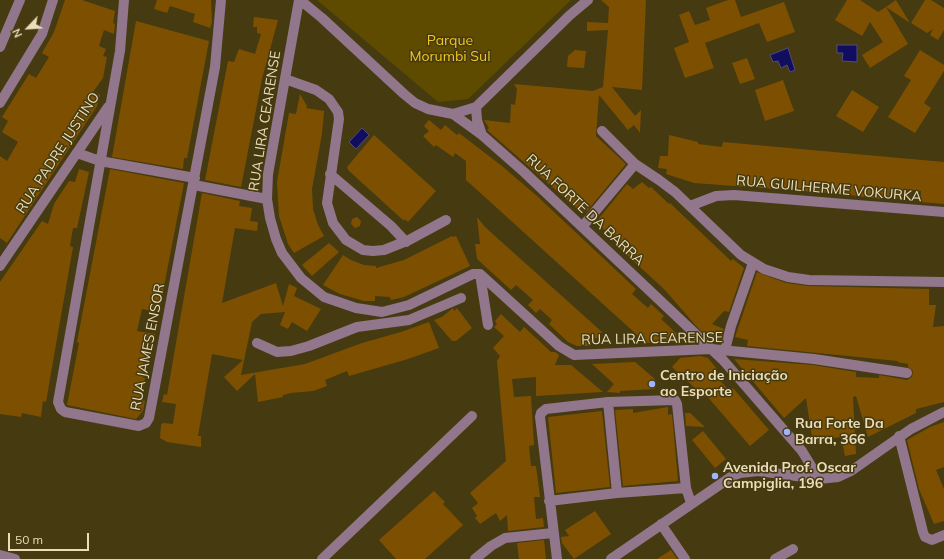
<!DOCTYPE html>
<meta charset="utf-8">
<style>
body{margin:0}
#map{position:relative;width:944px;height:559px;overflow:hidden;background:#463a11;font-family:Mulish,sans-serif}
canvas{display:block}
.north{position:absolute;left:8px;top:8px;width:40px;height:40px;-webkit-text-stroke:3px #463a11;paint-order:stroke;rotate:245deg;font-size:11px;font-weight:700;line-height:16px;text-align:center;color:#eadeba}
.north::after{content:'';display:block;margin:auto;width:14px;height:18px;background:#eadeba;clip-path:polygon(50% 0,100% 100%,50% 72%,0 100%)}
.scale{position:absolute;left:8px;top:533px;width:81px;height:18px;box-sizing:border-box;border:2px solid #eadeba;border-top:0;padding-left:5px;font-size:12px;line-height:14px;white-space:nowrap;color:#eadeba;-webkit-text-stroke:3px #463a11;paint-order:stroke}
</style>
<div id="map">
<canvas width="944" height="559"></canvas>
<div class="north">N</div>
<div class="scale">50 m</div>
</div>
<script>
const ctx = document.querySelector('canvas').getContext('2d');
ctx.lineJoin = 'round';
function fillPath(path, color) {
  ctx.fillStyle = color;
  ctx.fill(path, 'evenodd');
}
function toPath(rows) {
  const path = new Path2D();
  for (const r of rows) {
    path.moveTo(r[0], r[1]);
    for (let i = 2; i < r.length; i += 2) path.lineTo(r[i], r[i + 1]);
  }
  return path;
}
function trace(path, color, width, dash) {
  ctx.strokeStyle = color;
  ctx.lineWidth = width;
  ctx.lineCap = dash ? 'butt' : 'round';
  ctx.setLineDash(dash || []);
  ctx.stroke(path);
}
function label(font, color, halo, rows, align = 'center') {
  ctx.font = font + ' Mulish,sans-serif';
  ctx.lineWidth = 3;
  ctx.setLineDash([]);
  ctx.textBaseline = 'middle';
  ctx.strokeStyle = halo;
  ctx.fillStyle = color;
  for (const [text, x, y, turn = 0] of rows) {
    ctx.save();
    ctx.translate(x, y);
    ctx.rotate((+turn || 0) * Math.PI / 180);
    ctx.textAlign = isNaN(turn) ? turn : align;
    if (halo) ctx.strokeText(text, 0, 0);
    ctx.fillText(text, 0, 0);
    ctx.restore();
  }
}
const green = toPath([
 [317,0,571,0,468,99,438,102]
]);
const water = toPath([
 [837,45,857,45,857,62,842,61,843,53,837,53,837,45],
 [788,48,795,70,790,72,787,65,781,68,778,61,773,62,770,55,788,48],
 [362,128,369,135,356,149,349,142,362,128]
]);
const building = toPath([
 [65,0,82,0,115,11,113,23,115,24,114,34,104,30,99,46,106,49,103,56,107,57,103,78,93,92,100,95,97,106,7,243,0,238,0,156,7,161,18,142,2,132,8,121,2,117,29,74,36,78,49,57,42,53,54,32],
 [157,0,211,0,212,22,210,28,193,22,195,14,170,6,167,13,154,9],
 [601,0,646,0,642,90,612,87,635,116,641,110,640,133,634,125,628,130,599,95,596,136,626,164,587,211,581,212,487,130,489,128,484,120,510,123,511,104,515,105,517,89,514,84,593,91,603,87,608,30,587,31,587,22,608,23,609,7],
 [728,0,735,0,741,17,784,2,795,32,767,42,759,23,705,43,714,68,685,78,674,48,689,42,679,15,689,11,695,25,710,20,706,8],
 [847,0,860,0,878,12,886,7,908,44,870,68,862,55,883,42,870,22,862,36,835,20],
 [896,0,910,23,886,7],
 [925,0,931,0,944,8,944,30,938,40,930,35,933,29,927,33,911,23],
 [254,17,278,20,262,79,241,187,205,180,228,61,234,62,239,49,255,54,261,34,257,33,257,27,253,27],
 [136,21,209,41,187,158,184,158,183,169,112,157],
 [575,50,586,51,584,68,567,67,568,56],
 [920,50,944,65,944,71,924,103,931,108,915,133,888,117,911,80,904,76],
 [747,58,755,79,740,84,732,63],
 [783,80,794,111,765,121,755,90],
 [852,90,879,107,863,132,836,116],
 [300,94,307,106,306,108,324,111,322,134,312,189,313,209,318,225,324,236,294,253,288,244,279,216,277,182,289,113,296,114],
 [429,120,441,130,445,125,457,135,459,133,502,166,537,196,636,289,632,294,648,308,651,304,664,316,661,319,676,333,677,341,646,343,466,180,466,161,455,153,453,157,436,145,434,147,423,136,429,131,424,126],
 [374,135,436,191,408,222,405,219,404,221,348,170,347,167],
 [669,135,698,142,698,144,722,147,723,142,944,162,944,204,920,202,921,191,905,189,904,198,880,197,880,199,843,194,694,183,666,174,667,169,658,168,660,156,668,156],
 [79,169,89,172,77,228,73,228,70,246,73,247,46,402,43,401,41,417,22,413,21,417,0,414,0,282,42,221,48,224,54,204,69,181,75,182],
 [110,169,184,183,159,312,142,309,137,331,155,334,153,345,147,344,143,366,145,367,143,378,145,378,141,400,145,401,143,411,136,419,67,405,79,343,77,342],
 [642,182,649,188,651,187,669,204,670,203,731,261,733,259,744,268,729,312,724,311,712,324,724,329,720,343,710,339,697,327,665,290,615,244,616,243,610,235,596,222,627,184,633,189],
 [202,193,240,201,239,206,252,208,250,221,258,222,257,231,235,228,222,303,276,283,283,306,289,284,297,288,294,296,321,309,307,331,292,322,288,329,280,325,285,312,261,314,252,322,241,375,305,364,362,343,401,332,429,322,439,348,408,359,349,376,347,371,325,380,327,386,313,391,291,393,283,395,283,397,258,402,255,374,237,391,224,377,243,360,212,354,198,436,201,436,201,447,167,442,160,438,161,425,163,423,173,424,176,404,162,402,164,394,167,395],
 [357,217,361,221,360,226,355,228,351,224,352,219],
 [477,217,485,227,602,332,597,338,591,340,591,346,577,346,568,342,549,324,552,320,540,309,536,313,528,305,533,300,516,285,511,290,477,259,475,244,480,244],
 [452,236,453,237,456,236,470,266,404,297,391,300,390,297,375,296,375,301,364,301,340,294,323,285,343,255,351,260,364,265,376,266,376,268,404,260],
 [329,243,339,252,312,276,302,265],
 [757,272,786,283,808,286,929,289,929,305,936,305,933,327,944,326,944,402,916,409,916,413,868,437,856,396,853,397,856,454,845,456,841,437,824,439,824,442,813,444,806,398,784,418,734,359,813,365,856,372,856,377,879,378,879,375,907,380,912,377,913,371,908,367,908,364,897,362,898,361,747,346,748,340,735,337],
 [453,308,454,311,457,308,472,328,456,341,452,341,434,320,442,317],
 [501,314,520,332,524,327,551,352,555,352,559,355,555,365,571,365,603,392,536,396,536,377,512,379,514,397,531,396,534,445,529,446,531,466,536,466,540,497,534,497,536,519,543,518,544,527,508,531,507,515,500,521,496,513,480,524,475,518,477,516,472,508,478,503,470,493,506,461,497,361,500,356,493,348,504,336,494,327,497,324,495,321],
 [700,356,708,358,717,369,713,372,730,392,733,388,769,430,750,446,706,395,705,397,672,367,680,358],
 [635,362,655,379,655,389,620,391,620,393,607,392,614,384,592,364],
 [668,407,668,415,672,414,678,481,623,486,615,410,633,409,633,413],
 [602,411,610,487,556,493,548,417],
 [685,413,690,413,705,427,686,426],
 [944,422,944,467,936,470,944,489,944,521,934,524,919,489,907,440,930,427],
 [703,431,726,459,715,468,692,440],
 [434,491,445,502,443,504,463,525,425,559,396,559,379,540],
 [595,511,611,534,574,559,562,543,561,537,569,536,565,530],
 [544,540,546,559,519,559,517,543],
 [671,550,677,559,657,559]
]);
const minor = toPath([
 [124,0,120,51,58,402,61,409,65,412,139,426,146,423,149,418,215,67,221,0],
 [299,0,268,174,267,199,270,218,276,239,282,253,301,278,324,297,356,308,382,312,409,305,473,274,480,274,559,346,574,355,711,349,814,359,907,373],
 [300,0,322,18,404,94,415,103,428,109,453,114,482,135,524,172,723,360,802,451,819,479],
 [0,47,20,0],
 [285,79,316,90,329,99,338,112,339,119,327,203,333,223,346,240,363,250,373,251,384,250,409,240,446,220],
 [0,103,42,34,53,0],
 [476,107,477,120,482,135],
 [453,114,476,107,570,15,588,0],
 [602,131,635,164,659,180,675,192,741,255,764,269,788,277,809,280,944,282],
 [77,153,100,161,195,178],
 [330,174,391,226,406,242],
 [194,185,267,199],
 [690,206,716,196,734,195,944,212],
 [582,227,635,164],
 [0,266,108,107],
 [480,274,488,325],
 [257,343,277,352,291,351,309,346,357,327,409,320,461,298],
 [725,350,731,326,753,263],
 [608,402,617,493],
 [899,436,923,532,925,537,932,540,944,535],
 [549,501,617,493,686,488],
 [661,524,685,559],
 [0,555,15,559],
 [322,559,472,416],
 [475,559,491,546,505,538,553,533],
 [557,559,540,417,541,413,546,409,608,402,675,400,677,404,686,488,691,503],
 [611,559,731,477,740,473,758,471,819,479,838,477,851,471,911,429,944,412],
 [775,559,793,549]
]);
const markers = [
 [652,384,4,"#a0b3fd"],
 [787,432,4,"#a0b3fd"],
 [715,476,4,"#a0b3fd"]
];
const parkNames = [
 ["Parque",450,41],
 ["Morumbi Sul",450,57]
];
const streetNames = [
 ["RUA LIRA CEARENSE",265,121,-81],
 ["RUA PADRE JUSTINO",58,153,-57],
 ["RUA GUILHERME VOKURKA",829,189,5],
 ["RUA FORTE DA BARRA",585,210,43],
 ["RUA LIRA CEARENSE",652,339,-1],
 ["RUA JAMES ENSOR",148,347,-79]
];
const poiNames = [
 ["Centro de Iniciação",660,376],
 ["ao Esporte",660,392],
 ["Rua Forte Da",795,424],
 ["Barra, 366",795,440],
 ["Avenida Prof. Oscar",723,468],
 ["Campiglia, 196",723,484]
];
fillPath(green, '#5e4b00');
fillPath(water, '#110e5f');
trace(water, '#524c7a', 1);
fillPath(building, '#7d5001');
trace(minor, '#91768c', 10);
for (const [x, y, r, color] of markers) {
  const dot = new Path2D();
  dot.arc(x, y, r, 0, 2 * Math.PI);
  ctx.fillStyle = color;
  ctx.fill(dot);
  trace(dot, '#463a11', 1.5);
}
label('14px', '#f0c625', '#463a11', parkNames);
label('14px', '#eadeba', '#463a11', streetNames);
label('bold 14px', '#eadeba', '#463a11', poiNames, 'left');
</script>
